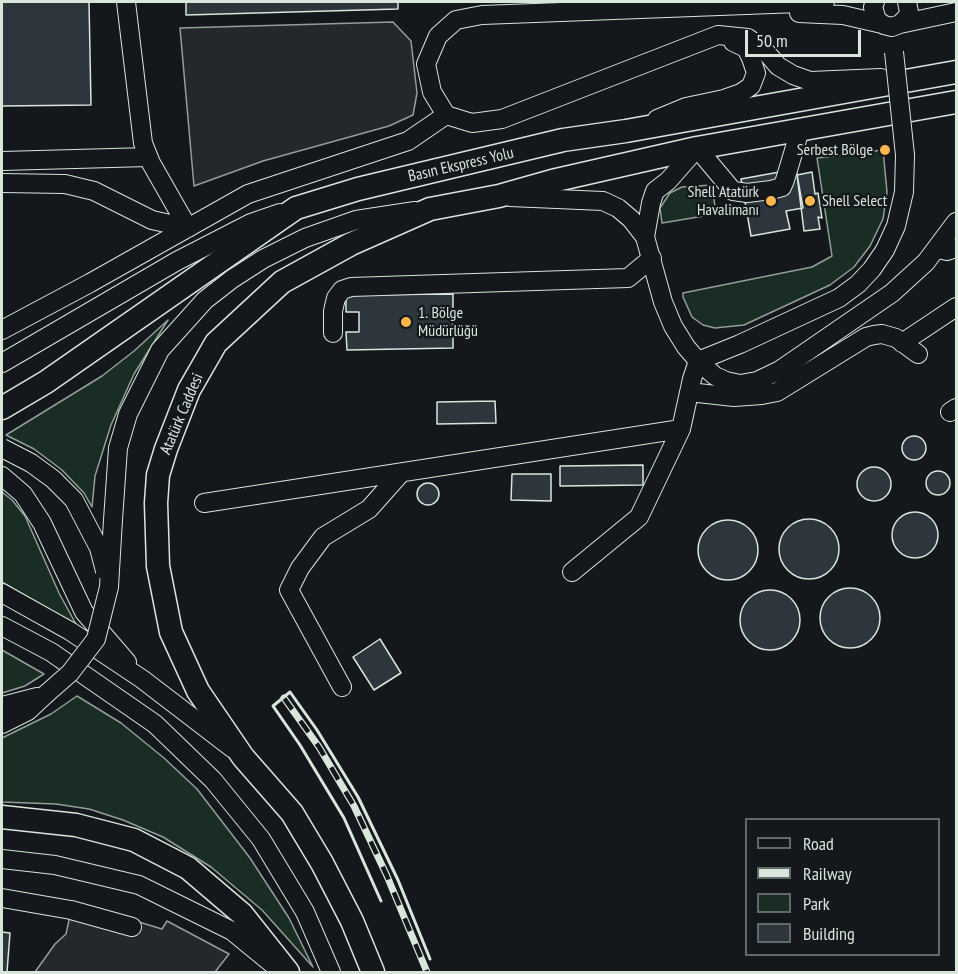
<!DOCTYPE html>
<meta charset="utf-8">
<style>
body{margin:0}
#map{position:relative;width:958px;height:974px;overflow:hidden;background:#14181c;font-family:"PT Sans Narrow",sans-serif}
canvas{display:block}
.frame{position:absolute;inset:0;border:3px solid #d8e6dc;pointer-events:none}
.legend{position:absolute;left:745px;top:818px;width:195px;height:138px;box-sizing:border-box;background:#14181c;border:2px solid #626a69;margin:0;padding:8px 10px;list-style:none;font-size:18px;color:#d8e6dc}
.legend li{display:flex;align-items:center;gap:12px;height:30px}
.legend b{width:30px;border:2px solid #626a69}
.scale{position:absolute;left:745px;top:30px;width:116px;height:27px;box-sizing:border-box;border:3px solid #d8e6dc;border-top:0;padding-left:8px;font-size:18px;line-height:21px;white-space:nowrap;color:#d8e6dc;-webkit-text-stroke:4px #14181c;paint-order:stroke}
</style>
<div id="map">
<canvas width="958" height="974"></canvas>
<div class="frame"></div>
<ul class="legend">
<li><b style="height:8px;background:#14181c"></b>Road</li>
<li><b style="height:8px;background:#d8e6dc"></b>Railway</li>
<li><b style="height:16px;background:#1a2d24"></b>Park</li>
<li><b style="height:16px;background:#2c363c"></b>Building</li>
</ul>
<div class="scale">50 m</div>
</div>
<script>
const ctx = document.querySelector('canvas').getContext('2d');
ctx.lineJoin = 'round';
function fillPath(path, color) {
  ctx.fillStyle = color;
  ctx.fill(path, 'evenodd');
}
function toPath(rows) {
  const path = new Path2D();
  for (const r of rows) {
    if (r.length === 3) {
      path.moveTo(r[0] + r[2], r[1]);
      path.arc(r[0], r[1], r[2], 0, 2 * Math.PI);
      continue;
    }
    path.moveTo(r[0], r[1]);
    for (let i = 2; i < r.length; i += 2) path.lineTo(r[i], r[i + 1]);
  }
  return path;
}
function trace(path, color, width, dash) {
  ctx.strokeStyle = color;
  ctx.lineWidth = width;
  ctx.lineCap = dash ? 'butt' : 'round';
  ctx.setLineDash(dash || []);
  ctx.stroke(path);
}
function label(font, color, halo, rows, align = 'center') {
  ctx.font = font + ' "PT Sans Narrow",sans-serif';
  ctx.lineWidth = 4.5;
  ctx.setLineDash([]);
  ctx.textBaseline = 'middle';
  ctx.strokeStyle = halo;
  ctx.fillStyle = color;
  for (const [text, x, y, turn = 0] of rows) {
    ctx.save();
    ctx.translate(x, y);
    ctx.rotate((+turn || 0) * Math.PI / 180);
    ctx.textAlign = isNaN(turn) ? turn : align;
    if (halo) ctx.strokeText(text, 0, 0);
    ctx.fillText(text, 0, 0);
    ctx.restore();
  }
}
const green = toPath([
 [883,150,887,192,883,219,870,246,854,267,830,285,744,325,715,328,703,325,692,317,683,297,683,293,812,267,832,256,817,158,883,150],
 [712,185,716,214,662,223,660,208,670,193,682,187,712,185],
 [168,320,134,374,111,425,95,476,92,507,84,493,62,470,34,449,6,435,102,376,134,351,168,320],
 [2,492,12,500,25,516,59,593,77,626,2,582,2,492],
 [2,650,44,674,25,686,2,693,2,650],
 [77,696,121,723,164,758,197,789,250,858,289,918,313,967,262,910,211,867,163,837,123,820,89,809,56,804,2,802,2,738,51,714,77,696]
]);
const parking = toPath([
 [393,22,411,41,417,93,413,115,389,126,263,161,194,186,180,28,393,22],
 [73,902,162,929,167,921,229,954,215,972,35,972,55,944,66,934,73,902]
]);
const building = toPath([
 [2,2,89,2,91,105,2,106,2,2],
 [186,2,398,2,398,9,186,15,186,2],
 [796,169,803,208,786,211,790,229,751,236,741,179,796,169],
 [812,172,815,194,818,193,822,218,818,217,820,229,804,231,797,175,812,172],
 [453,294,453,348,347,350,346,332,359,332,359,312,346,312,346,295,453,294],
 [495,401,496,423,437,424,437,402,495,401],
 [914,448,12],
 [643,465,643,485,560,486,560,466,643,465],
 [874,484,17],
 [938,483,12],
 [512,474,551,474,551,501,511,500,512,474],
 [428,494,11],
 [915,535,23],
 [809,549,30],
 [728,550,30],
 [850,618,30],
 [770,620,30],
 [380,639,401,673,374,690,353,657,380,639],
 [2,932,10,933,7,972,2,972,2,932]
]);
const minor = toPath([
 [126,2,143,143,151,163,188,228],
 [825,2,482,15,456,20,438,36,426,64,432,92,446,115,472,123,502,119,718,35,748,38,766,52,778,66,793,75,810,81,881,78],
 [875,2,873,7,877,20,884,25,892,27,900,24,907,17,909,12,907,2],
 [799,13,843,15,882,24],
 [900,24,956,12],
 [657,119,686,107,724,99,741,93,751,86,756,73,751,58,746,48,733,42],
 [2,161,148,157],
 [2,183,65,184,94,191,152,220,188,228],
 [510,197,603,201,618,208,631,219,645,237,663,302,673,326,686,347,698,361,715,376,726,381,740,384,757,381,780,370,892,293,926,262,956,222],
 [645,237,651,203,655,191,668,181,697,148,733,191,747,193,771,190,782,187,785,180,800,130],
 [938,249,947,251,956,248],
 [2,330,90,283,248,194,408,141,446,115],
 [333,333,333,311,336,298,342,290,351,287,628,278,652,258],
 [902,343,956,307],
 [2,363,177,261,251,223,280,213],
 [689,392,734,397,762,395,777,392,866,337,874,335,882,334,896,338,918,354],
 [950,412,956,408],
 [2,476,23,494,42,523,84,612,127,662],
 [204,503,681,429],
 [113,520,118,448,128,414,160,350,205,300,232,279,263,259,305,238,356,220,415,211],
 [572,572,639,517,681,429,692,379,698,361,740,344,839,298,858,284,872,269,885,250,896,226,904,192,905,155],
 [2,593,70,631,142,679,232,748],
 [2,626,51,652,155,724,213,780,261,839,305,912,331,972],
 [342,687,289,590,300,568,323,537,369,509,401,473],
 [2,706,37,697],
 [2,724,28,711,45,695],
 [2,859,55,865,139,885,232,931,276,967],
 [2,898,71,910,132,927]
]);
const major = toPath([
 [2,408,46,382,296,208,358,189,563,140,626,131,956,72],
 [2,817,76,825,134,840,188,868,242,914,288,972],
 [373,972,352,921,322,863,292,813,243,757,198,691,171,632,158,566,156,503,158,475,166,449,189,390,216,343,282,282,351,244,430,209,499,196,552,181,697,148,956,102]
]);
const rail = toPath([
 [284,698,319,747,354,806,387,876,427,972]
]);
const minorBridge = toPath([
 [894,52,905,155],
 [2,448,31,463,53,479,74,500,99,548,105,571],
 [45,695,70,673,96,639,109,587,113,520]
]);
const wall = toPath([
 [381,901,344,818,300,745,273,706,290,692,317,730,358,797,398,880,430,959]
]);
const markers = [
 [885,150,6,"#ffb74d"],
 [771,201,6,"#ffb74d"],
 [810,201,6,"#ffb74d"],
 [406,322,6,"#ffb74d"]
];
const poiNames = [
 ["Serbest Bölge",873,150],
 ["Shell Atatürk",759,192],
 ["Havalimanı",759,210],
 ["Shell Select",822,201,"left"],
 ["1. Bölge",418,313,"left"],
 ["Müdürlüğü",418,331,"left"]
];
const streetNames = [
 ["Basın Ekspress Yolu",461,165,-13],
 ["Atatürk Caddesi",182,414,-67]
];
fillPath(green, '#1a2d24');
trace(green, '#939e99', 1.5);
fillPath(parking, '#24282b');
trace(parking, '#939e99', 1.5);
fillPath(building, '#2c363c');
trace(building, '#d8e6dc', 1.5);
trace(minor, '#d8e6dc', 20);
trace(major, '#d8e6dc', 25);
trace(minor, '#14181c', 18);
trace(major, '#14181c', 22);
trace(rail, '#d8e6dc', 7);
trace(rail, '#14181c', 4.5, [14]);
trace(minorBridge, '#d8e6dc', 20, []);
trace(minorBridge, '#14181c', 18);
trace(wall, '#d8e6dc', 3);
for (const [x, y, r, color] of markers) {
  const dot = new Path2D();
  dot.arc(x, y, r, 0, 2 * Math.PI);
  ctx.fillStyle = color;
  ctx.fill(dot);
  trace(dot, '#14181c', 2);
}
label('16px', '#d8e6dc', '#14181c', poiNames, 'right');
label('16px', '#d8e6dc', '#14181c', streetNames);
</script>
